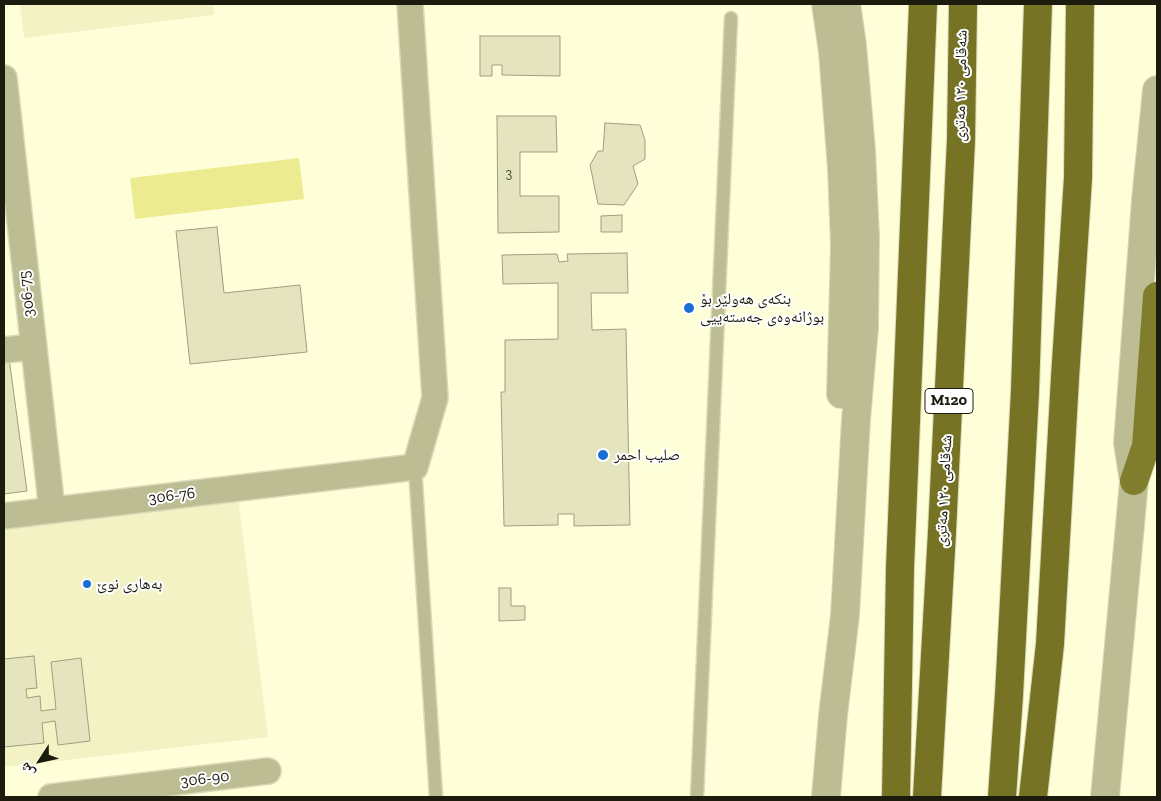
<!DOCTYPE html>
<meta charset="utf-8">
<style>
body{margin:0}
#map{position:relative;width:1161px;height:801px;overflow:hidden;background:#fefed8;font-family:"Zilla Slab","Noto Naskh Arabic",serif}
canvas{display:block}
.frame{position:absolute;inset:0;border:5px solid #1b1b0e;pointer-events:none}
.north{position:absolute;left:15px;top:736px;width:50px;height:50px;-webkit-text-stroke:4px #fff;paint-order:stroke;rotate:235deg;font-size:14px;font-weight:700;line-height:20px;text-align:center;color:#1b1b0e}
.north::after{content:'';display:block;margin:auto;width:18px;height:22px;background:#1b1b0e;clip-path:polygon(50% 0,100% 100%,50% 72%,0 100%)}
</style>
<div id="map">
<canvas width="1161" height="801"></canvas>
<div class="frame"></div>
<div class="north">ش</div>
</div>
<script>
const ctx = document.querySelector('canvas').getContext('2d');
ctx.lineJoin = 'round';
function fillPath(path, color) {
  ctx.fillStyle = color;
  ctx.fill(path, 'evenodd');
}
function toPath(rows) {
  const path = new Path2D();
  for (const r of rows) {
    path.moveTo(r[0], r[1]);
    for (let i = 2; i < r.length; i += 2) path.lineTo(r[i], r[i + 1]);
  }
  return path;
}
function trace(path, color, width, dash) {
  ctx.strokeStyle = color;
  ctx.lineWidth = width;
  ctx.lineCap = dash ? 'butt' : 'round';
  ctx.setLineDash(dash || []);
  ctx.stroke(path);
}
function label(font, color, halo, rows, align = 'center') {
  ctx.font = font + ' "Zilla Slab","Noto Naskh Arabic",serif';
  ctx.lineWidth = 4;
  ctx.setLineDash([]);
  ctx.textBaseline = 'middle';
  ctx.strokeStyle = halo;
  ctx.fillStyle = color;
  for (const [text, x, y, turn = 0] of rows) {
    ctx.save();
    ctx.translate(x, y);
    ctx.rotate((+turn || 0) * Math.PI / 180);
    ctx.textAlign = isNaN(turn) ? turn : align;
    if (halo) ctx.strokeText(text, 0, 0);
    ctx.fillText(text, 0, 0);
    ctx.restore();
  }
}
const built = toPath([
 [20,4,213,4,214,15,24,38],
 [238,497,268,737,4,767,4,525]
]);
const green = toPath([
 [299,158,304,199,135,219,130,178]
]);
const building = toPath([
 [480,36,560,36,560,76,502,75,502,65,492,65,492,76,480,76,480,36],
 [497,116,556,116,557,152,520,152,520,196,559,196,559,232,498,233,497,116],
 [605,123,640,125,645,140,645,159,633,166,638,184,624,205,598,204,590,165,598,151,603,151,605,123],
 [622,215,622,232,601,232,601,216,622,215],
 [217,227,224,293,300,285,307,352,190,364,176,231,217,227],
 [627,253,628,293,591,293,592,330,626,329,630,525,574,526,574,514,558,514,558,525,504,526,501,392,505,392,505,340,558,339,558,283,503,284,502,255,557,254,559,262,568,261,567,254,627,253],
 [9,358,27,491,4,494,4,359,9,358],
 [499,588,511,588,511,606,525,606,525,620,499,621,499,588],
 [34,656,37,688,26,689,27,698,40,696,41,711,56,709,51,662,81,658,90,741,58,745,55,721,42,723,44,743,4,747,4,659,34,656]
]);
const service = toPath([
 [415,467,436,797],
 [697,797,731,18]
]);
const minor = toPath([
 [4,78,52,510],
 [4,350,33,347],
 [4,516,415,467,435,398,410,4],
 [51,797,268,771]
]);
const tertiary = toPath([
 [826,4,833,52,842,169,845,245,841,394],
 [826,797,833,715,845,615,856,419,864,328,865,237,861,150,852,45,846,4],
 [1105,797,1134,481,1128,443,1146,200,1157,90]
]);
const trunk = toPath([
 [1134,481,1146,446,1157,296]
]);
const motorway = toPath([
 [896,797,900,568,923,4],
 [927,797,942,532,961,140,963,4],
 [1002,797,1009,695,1025,391,1038,4],
 [1033,797,1050,644,1065,378,1078,178,1080,4]
]);
const markers = [
 [689,308,6,"#1b6ed8"],
 [603,455,6,"#1b6ed8"],
 [87,584,5,"#1b6ed8"]
];
const numberNames = [
 ["3",509,174]
];
const shields = [
 [949,401,48]
];
const shieldNames = [
 ["M120",949,401]
];
const streetNames = [
 ["شەقامی ١٢٠ مەتری",961,86,-89],
 ["306-75",27,294,-96],
 ["شەقامی ١٢٠ مەتری",944,491,-87],
 ["306-76",172,496,-7],
 ["306-90",205,779,-7]
];
const poiNames = [
 ["بنکەی هەولێر بۆ",700,299],
 ["بوژانەوەی جەستەییی",700,317],
 ["صلیب احمر",614,455],
 ["بەهاری نوێ",97,584]
];
fillPath(built, '#f2f2c5');
fillPath(green, '#edeb90');
fillPath(building, '#e4e4bf');
trace(building, '#9f9f7c', 1);
trace(service, '#dadab8', 15);
trace(minor, '#dadab8', 28);
trace(tertiary, '#dadab8', 30);
trace(trunk, '#dadab8', 30);
trace(motorway, '#dadab8', 30);
trace(service, '#bdbd93', 12);
trace(minor, '#bdbd93', 25);
trace(tertiary, '#bdbd93', 28);
trace(trunk, '#807d2c', 28);
trace(motorway, '#767324', 28);
for (const [x, y, r, color] of markers) {
  const dot = new Path2D();
  dot.arc(x, y, r, 0, 2 * Math.PI);
  ctx.fillStyle = color;
  ctx.fill(dot);
  trace(dot, '#fff', 2);
}
label('14px', '#4d4d3a', null, numberNames);
for (const [x, y, w] of shields) {
  const box = new Path2D();
  box.roundRect(x - w / 2, y - 12.5, w, 25, 4);
  ctx.fillStyle = '#fff';
  ctx.fill(box);
  trace(box, '#1b1b0e', 1);
}
label('bold 15px', '#1b1b0e', null, shieldNames);
label('16px', '#1b1b0e', '#fff', streetNames);
label('16px', '#1b1b0e', '#fff', poiNames, 'left');
</script>
